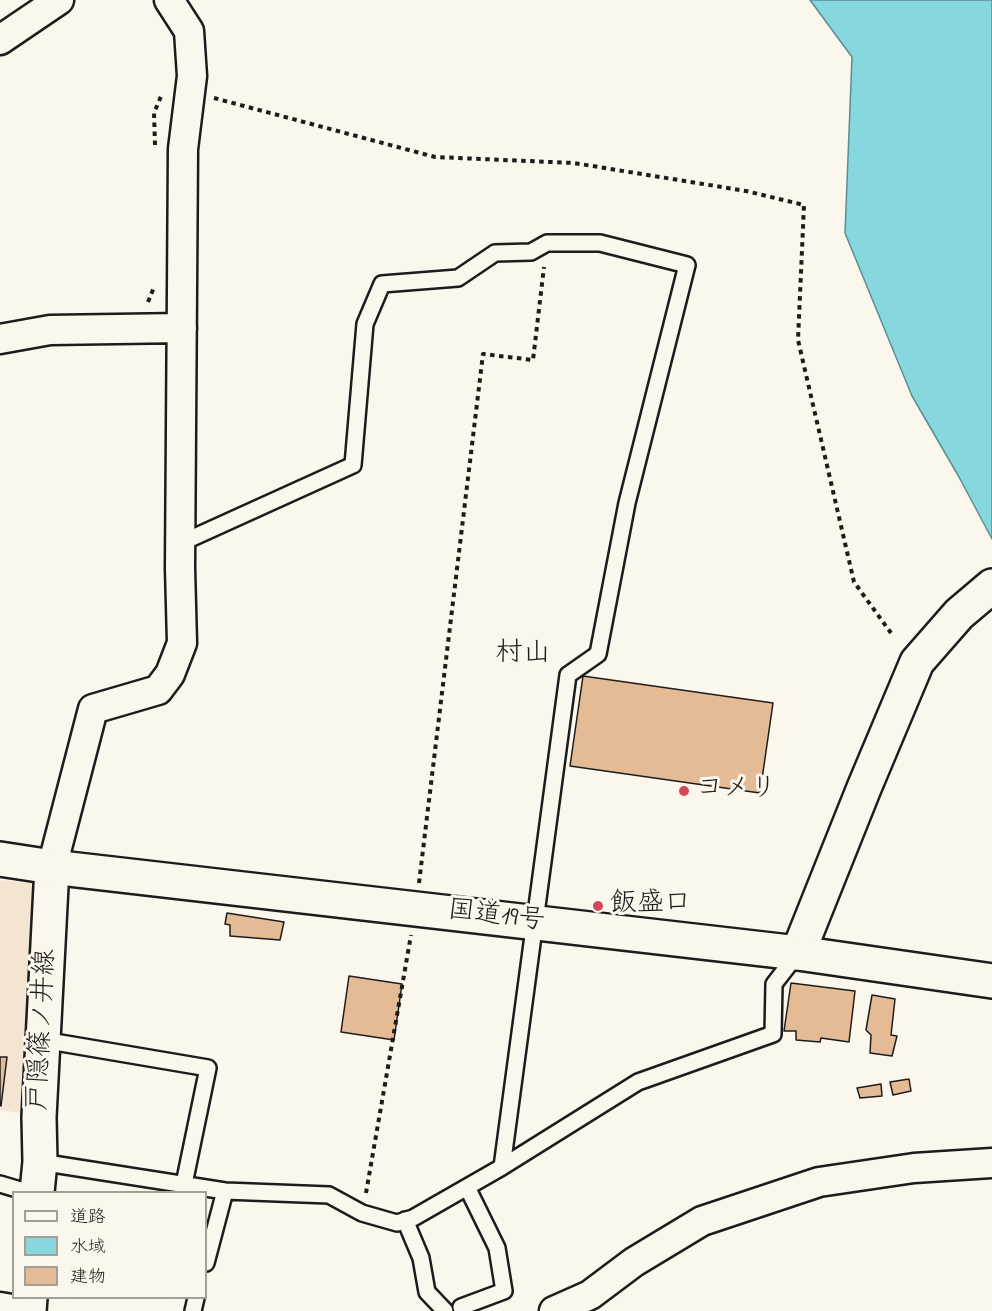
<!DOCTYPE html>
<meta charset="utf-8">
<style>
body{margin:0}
#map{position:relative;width:992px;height:1311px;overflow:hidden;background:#fbf7ec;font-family:"Indie Flower","Klee One",sans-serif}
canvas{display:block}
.legend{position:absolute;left:12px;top:1191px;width:195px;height:108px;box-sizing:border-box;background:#fbf7ec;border:2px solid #a29f99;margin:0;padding:8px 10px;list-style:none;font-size:18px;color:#1c1c1c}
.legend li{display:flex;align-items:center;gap:12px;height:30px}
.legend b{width:30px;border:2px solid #a29f99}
</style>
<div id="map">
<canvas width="992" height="1311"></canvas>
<ul class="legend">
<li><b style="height:8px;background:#fbf7ec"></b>道路</li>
<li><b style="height:16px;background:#86d8de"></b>水域</li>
<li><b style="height:16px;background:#e5bb95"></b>建物</li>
</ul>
</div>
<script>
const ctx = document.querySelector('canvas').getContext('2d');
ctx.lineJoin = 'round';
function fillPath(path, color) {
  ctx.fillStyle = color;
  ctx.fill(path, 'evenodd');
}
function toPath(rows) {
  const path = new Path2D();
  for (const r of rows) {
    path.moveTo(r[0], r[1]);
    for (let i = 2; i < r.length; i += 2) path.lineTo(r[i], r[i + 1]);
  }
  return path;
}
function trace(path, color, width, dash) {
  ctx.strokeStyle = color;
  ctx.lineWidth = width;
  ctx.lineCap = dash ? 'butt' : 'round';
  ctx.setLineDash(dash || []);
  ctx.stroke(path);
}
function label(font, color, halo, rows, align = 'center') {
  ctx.font = font + ' "Indie Flower","Klee One",sans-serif';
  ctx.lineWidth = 6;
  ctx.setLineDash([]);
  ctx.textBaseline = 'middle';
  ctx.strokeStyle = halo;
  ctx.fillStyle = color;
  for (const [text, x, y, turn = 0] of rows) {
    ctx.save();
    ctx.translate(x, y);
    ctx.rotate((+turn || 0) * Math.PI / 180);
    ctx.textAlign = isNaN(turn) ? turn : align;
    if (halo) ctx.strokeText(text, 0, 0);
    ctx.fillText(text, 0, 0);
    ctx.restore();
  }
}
const built = toPath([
 [0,880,40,884,32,927,35,944,28,1114,0,1110]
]);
const water = toPath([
 [810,0,992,0,992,539,959,477,912,396,845,233,852,57,810,0]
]);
const building = toPath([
 [583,676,773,703,760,793,570,766,583,676],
 [227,913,284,922,280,940,230,936,230,925,225,924,227,913],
 [349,976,402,984,394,1040,341,1032,349,976],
 [791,983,855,991,849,1042,821,1038,820,1042,796,1040,796,1031,784,1031,791,983],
 [872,995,895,999,891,1035,897,1036,892,1056,870,1053,871,1035,866,1030,872,995],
 [0,1057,7,1057,1,1106,0,1105,0,1057],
 [909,1079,911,1091,893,1095,890,1082,909,1079],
 [881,1084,882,1096,860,1098,857,1088,881,1084]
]);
const path = toPath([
 [214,98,435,157,574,163,746,191,804,205,798,340,854,582,891,633],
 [155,145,154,113,162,94],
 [148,302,154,287],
 [419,883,483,354,533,360,544,267],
 [366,1193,411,935]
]);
const service = toPath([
 [181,543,353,465,365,324,382,284,458,278,495,253,531,252,547,243,600,243,687,265,627,503,598,654,568,675,502,1167,638,1082,773,1034,774,984,798,953],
 [43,1040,208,1068,184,1184],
 [40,1162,225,1191,329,1195,362,1213,397,1223,413,1218,502,1167],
 [0,1184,27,1192],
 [405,1220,421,1258,427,1292,445,1311],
 [206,1263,225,1191],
 [461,1307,504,1291,497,1248,467,1187],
 [193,1311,196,1298]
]);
const minor = toPath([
 [0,40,59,0],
 [0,339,50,330,182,328],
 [52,867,93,709,158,690,170,674,182,643,180,568,183,149,192,76,189,31,169,0],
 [0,1307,24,1311],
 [554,1311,590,1295,634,1262,702,1221,819,1182,914,1168,992,1163]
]);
const tertiary = toPath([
 [798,953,864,788,917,662,959,614,992,586]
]);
const primary = toPath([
 [37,1192,40,1162,39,1117,52,867],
 [29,1311,30,1298]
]);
const trunk = toPath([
 [0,859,52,867,798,953,992,981]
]);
const markers = [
 [684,791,6,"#d1495b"],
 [598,906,6,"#d1495b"]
];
const poiNames = [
 ["コメリ",696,791],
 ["飯盛口",610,906]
];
const streetNames = [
 ["国道19号",496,918,7],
 ["戸隠篠ノ井線",44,1030,-87]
];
const neighbourhoodNames = [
 ["村山",523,655]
];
fillPath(built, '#f4e5d2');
fillPath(water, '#86d8de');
trace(water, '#5c8d90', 1.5);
fillPath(building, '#e5bb95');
trace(building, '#1c1c1c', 1.5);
trace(service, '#1c1c1c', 20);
trace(minor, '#1c1c1c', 33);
trace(tertiary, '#1c1c1c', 38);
trace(primary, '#1c1c1c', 38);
trace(trunk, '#1c1c1c', 38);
trace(path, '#1c1c1c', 4, [4.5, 4.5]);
trace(service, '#fbf7ec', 15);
trace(minor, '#fbf7ec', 28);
trace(tertiary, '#fbf7ec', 33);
trace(primary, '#fbf7ec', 33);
trace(trunk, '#fbf7ec', 33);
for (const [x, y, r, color] of markers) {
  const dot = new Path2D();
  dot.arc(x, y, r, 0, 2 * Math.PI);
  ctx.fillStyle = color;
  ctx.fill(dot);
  trace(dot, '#fbf7ec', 2);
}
label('27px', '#1c1c1c', '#fbf7ec', poiNames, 'left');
label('27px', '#1c1c1c', '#fbf7ec', streetNames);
label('28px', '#1c1c1c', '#fbf7ec', neighbourhoodNames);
</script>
